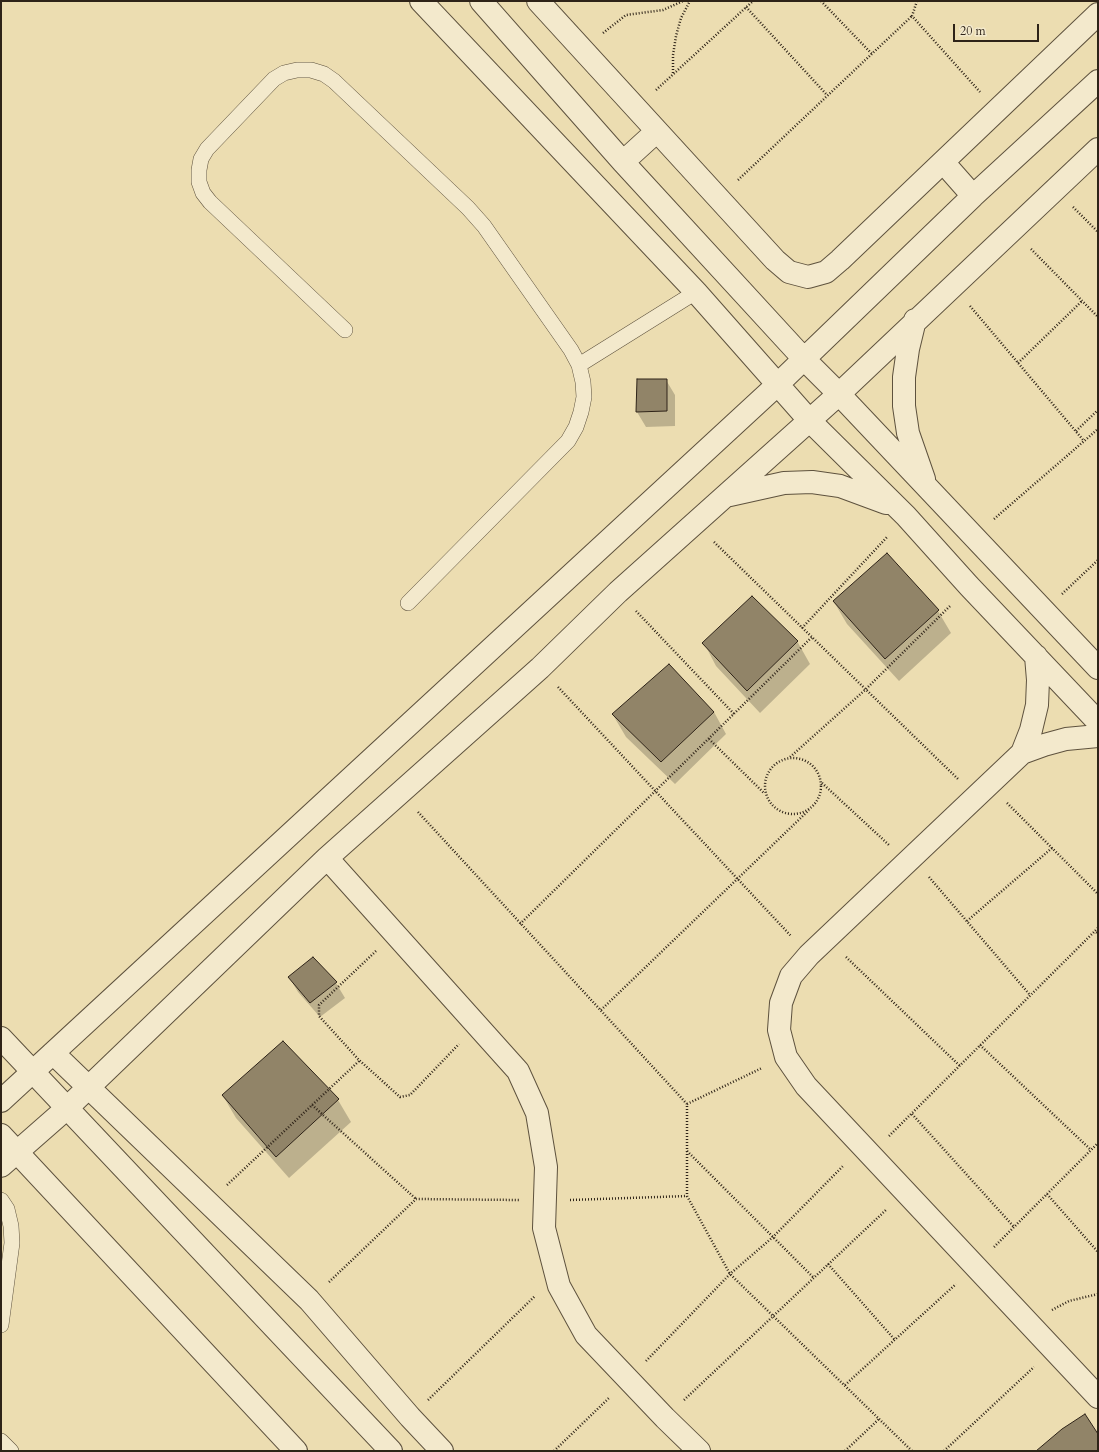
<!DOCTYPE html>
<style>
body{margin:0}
#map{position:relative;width:1099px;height:1452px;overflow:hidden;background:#ecddb1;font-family:Cardo,serif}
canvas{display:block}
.frame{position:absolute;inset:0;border:2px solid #2e2318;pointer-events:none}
.scale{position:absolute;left:953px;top:24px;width:86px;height:18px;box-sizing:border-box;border:2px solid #2e2318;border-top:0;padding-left:5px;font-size:12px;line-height:14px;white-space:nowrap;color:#2e2318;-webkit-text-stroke:3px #f3e9cc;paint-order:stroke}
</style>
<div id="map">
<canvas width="1099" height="1452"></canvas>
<div class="frame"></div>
<div class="scale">20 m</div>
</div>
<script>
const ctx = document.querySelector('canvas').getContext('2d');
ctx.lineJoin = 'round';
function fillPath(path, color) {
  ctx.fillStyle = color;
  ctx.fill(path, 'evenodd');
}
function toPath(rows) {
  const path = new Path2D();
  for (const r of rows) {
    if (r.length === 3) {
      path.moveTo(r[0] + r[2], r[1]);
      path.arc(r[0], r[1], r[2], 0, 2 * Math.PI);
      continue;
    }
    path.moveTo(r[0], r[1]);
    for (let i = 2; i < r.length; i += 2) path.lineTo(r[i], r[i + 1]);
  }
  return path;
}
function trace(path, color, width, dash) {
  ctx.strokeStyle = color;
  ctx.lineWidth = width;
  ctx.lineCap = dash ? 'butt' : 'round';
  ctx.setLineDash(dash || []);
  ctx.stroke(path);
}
const shadow = toPath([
 [638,380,666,380,675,395,675,426,646,427,637,412],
 [834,602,938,611,951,633,899,681,847,624],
 [797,641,810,664,760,713,716,666,704,643],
 [714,712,726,734,675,784,626,737,613,715],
 [313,958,336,983,345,998,320,1017,298,992,289,977],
 [223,1096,338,1100,351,1122,289,1178,236,1118]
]);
const building = toPath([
 [637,379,667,379,667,411,636,412,637,379],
 [887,553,939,610,885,659,833,601,887,553],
 [752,596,798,641,747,691,702,643,752,596],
 [669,664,714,712,661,762,612,714,669,664],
 [313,957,337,982,310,1003,288,977,313,957],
 [283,1041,339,1099,276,1157,222,1095,283,1041],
 [1085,1414,1098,1434,1098,1451,1036,1451,1062,1429,1085,1414]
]);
const path = toPath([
 [821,1,872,54],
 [917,1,912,16,980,92],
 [746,7,827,95],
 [603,33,626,15,663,10,683,1],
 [673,73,673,55,676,36,681,18,690,1],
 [656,90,753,1],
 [738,180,912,16],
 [1073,207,1098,232],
 [1031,249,1098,317],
 [970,306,1084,441],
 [1018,363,1082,301],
 [1076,431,1098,410],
 [994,519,1098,429],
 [714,542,958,779],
 [1062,594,1098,560],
 [636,611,735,715],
 [802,628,888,536],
 [558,687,791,936],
 [709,739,764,793],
 [790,757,866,689,951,605],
 [793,786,28],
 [822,783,889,845],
 [1007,803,1098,894],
 [418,812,687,1104,687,1196,730,1274,912,1451],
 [929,877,1030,995],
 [967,921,1052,848],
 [520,924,812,637],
 [1098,928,1095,931,1098,934],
 [376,951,319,1005,319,1016,359,1060,400,1097,410,1095,459,1044],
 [846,957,960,1066],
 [601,1010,809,810],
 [980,1045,1091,1150],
 [687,1104,762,1068],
 [312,1105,416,1199],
 [912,1114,1014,1227],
 [889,1136,1095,931],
 [687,1151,814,1278],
 [227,1185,359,1061],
 [1047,1194,1098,1252],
 [570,1200,687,1196],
 [994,1247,1098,1143],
 [828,1264,895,1340],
 [329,1282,416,1199,519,1200],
 [1052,1310,1069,1301,1098,1294],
 [646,1361,730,1274,773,1237,844,1165],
 [845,1385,956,1284],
 [428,1400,535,1296],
 [684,1400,887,1209],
 [554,1451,610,1397],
 [845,1451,879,1419],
 [944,1451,1034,1367]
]);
const service = toPath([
 [345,330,210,202,203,193,199,182,199,170,201,159,207,149,274,79,284,73,297,70,311,70,324,74,334,81,468,208,484,226,571,350,579,365,583,382,584,397,581,412,576,427,568,441,408,603],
 [579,365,696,292],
 [1,1200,7,1209,11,1226,12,1243,1,1325],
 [1,1441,11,1451]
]);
const minor = toPath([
 [421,1,696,292,809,420,906,516,969,586,1098,722],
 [481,1,623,162,804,359,839,394,1098,668],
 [538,1,775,260,789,272,808,277,826,272,840,260,1098,14],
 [623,162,657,131],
 [943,162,973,196],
 [915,320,908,349,904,377,904,406,908,433,924,479],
 [730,495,784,483,812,482,840,486,886,503],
 [1098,736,1066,739,1044,745,1022,753,809,955,791,976,781,1003,779,1030,786,1057,806,1086,1098,1397],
 [1022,753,1031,730,1037,705,1038,680,1036,656],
 [327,858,518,1071,537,1113,546,1167,544,1228,559,1286,586,1335,665,1418,699,1451],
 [53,1053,309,1300,410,1417,442,1451],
 [1,1101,777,385,973,196,1098,81],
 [1,1166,66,1109,327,858,540,668,618,592,839,394,1098,149]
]);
const tertiary = toPath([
 [1,1038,391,1451],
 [1,1135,296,1451]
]);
fillPath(shadow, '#0003');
fillPath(building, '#918468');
trace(building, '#2e2318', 1);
trace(service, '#5e523e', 16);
trace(minor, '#5e523e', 24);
trace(tertiary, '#5e523e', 24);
trace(path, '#2e2318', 2.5, [1, 2]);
trace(service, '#f3e9cc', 15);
trace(minor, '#f3e9cc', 22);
trace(tertiary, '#f3e9cc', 22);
</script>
